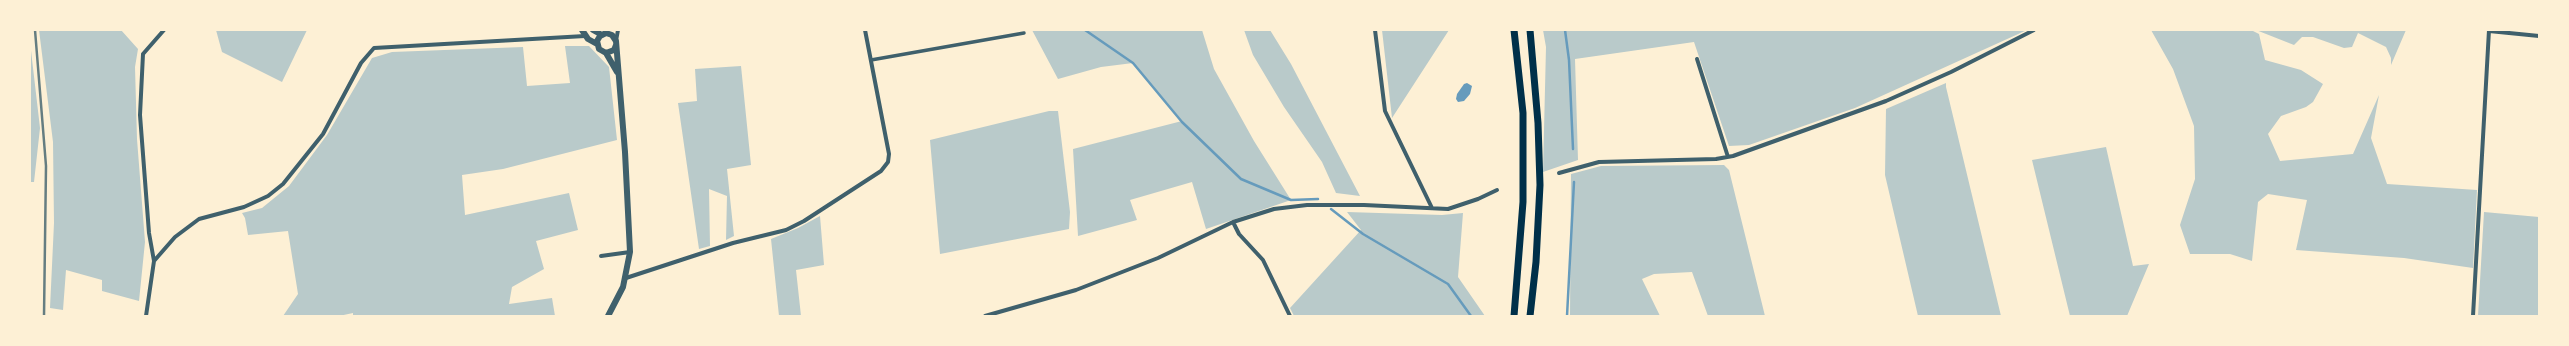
<!DOCTYPE html>
<style>
body{margin:0}
#map{position:relative;width:2569px;height:346px;overflow:hidden;background:#fdf0d5;font-family:Inter,sans-serif}
canvas{display:block}
.frame{position:absolute;inset:0;border:31px solid #fdf0d5;pointer-events:none}
</style>
<div id="map">
<canvas width="2569" height="346"></canvas>
<div class="frame"></div>
</div>
<script>
const ctx = document.querySelector('canvas').getContext('2d');
ctx.lineJoin = 'round';
function fillPath(path, color) {
  ctx.fillStyle = color;
  ctx.fill(path, 'evenodd');
}
function toPath(rows) {
  const path = new Path2D();
  for (const r of rows) {
    path.moveTo(r[0], r[1]);
    for (let i = 2; i < r.length; i += 2) path.lineTo(r[i], r[i + 1]);
  }
  return path;
}
function trace(path, color, width, dash) {
  ctx.strokeStyle = color;
  ctx.lineWidth = width;
  ctx.lineCap = dash ? 'butt' : 'round';
  ctx.setLineDash(dash || []);
  ctx.stroke(path);
}
const green = toPath([
 [39,30,121,30,138,49,135,67,137,139,145,242,139,301,102,291,102,280,66,270,63,310,50,308,54,223,53,142],
 [216,30,307,30,282,82,222,52],
 [1032,30,1202,30,1214,69,1254,141,1291,200,1206,229,1192,182,1130,200,1137,220,1078,236,1073,149,1182,121,1133,63,1101,67,1058,79],
 [1244,30,1270,30,1291,64,1360,196,1336,193,1322,162,1284,107,1253,55],
 [1382,30,1449,30,1392,118],
 [1543,30,2027,30,1855,108,1749,145,1729,146,1694,42,1575,59,1578,160,1543,172,1546,47],
 [2151,30,2251,30,2259,34,2265,60,2301,70,2323,84,2313,102,2306,107,2281,116,2268,134,2280,161,2353,154,2379,95,2371,138,2387,184,2477,190,2473,268,2404,258,2296,250,2307,200,2268,194,2258,202,2252,261,2230,254,2190,254,2180,225,2195,179,2194,126,2173,69],
 [2256,30,2406,30,2391,65,2391,58,2386,47,2358,33,2352,47,2344,48,2313,37,2302,37,2294,45],
 [30,42,40,128,34,182,30,182],
 [565,46,589,46,609,67,617,140,503,169,462,175,465,215,569,193,578,230,536,241,544,269,512,287,509,304,552,298,555,316,353,316,353,313,339,316,283,316,298,294,288,231,248,235,245,218,242,213,262,208,289,186,327,135,372,58,392,52,523,47,527,86,570,83],
 [741,66,751,165,727,169,734,236,726,240,727,196,709,189,710,246,699,249,678,103,697,101,695,69],
 [1946,83,1946,87,2001,316,1918,316,1885,175,1886,109],
 [1049,111,1058,111,1070,212,1069,229,940,254,930,140],
 [2106,147,2133,266,2149,264,2127,316,2070,316,2032,160],
 [1724,165,1729,170,1765,316,1708,316,1692,272,1654,274,1642,279,1660,316,1570,316,1571,174,1601,166],
 [1347,212,1442,215,1463,213,1458,277,1485,316,1294,316,1290,308,1361,230],
 [2484,212,2539,217,2539,316,2478,316],
 [820,216,824,265,796,270,801,316,779,316,771,239,798,228]
]);
const water = toPath([
 [1467,83,1472,86,1470,94,1464,101,1458,102,1456,99,1457,94,1464,84]
]);
const stream = toPath([
 [1085,30,1133,63,1182,122,1241,179,1291,200,1318,199],
 [1565,30,1569,60,1573,149],
 [1331,209,1363,234,1448,284,1471,316],
 [1567,316,1574,182]
]);
const pedestrian = toPath([
 [871,60,1024,33]
]);
const minor = toPath([
 [1375,30,1385,111,1432,208],
 [2489,31,2539,36],
 [616,41,618,30],
 [1697,59,1728,157],
 [1559,173,1599,162,1716,159,1733,156,1886,101,1951,72,2034,30],
 [1233,222,1239,234,1263,260,1290,316],
 [601,256,630,252],
 [154,261,149,233,140,115,143,54,164,30],
 [626,278,733,243,786,230,804,221,881,171,888,162,889,154,865,30],
 [146,316,154,261,175,237,199,219,244,207,268,196,283,184,323,134,361,63,374,48,585,36],
 [985,316,1076,290,1158,258,1233,222,1274,209,1307,205,1364,205,1448,209,1478,199,1497,190],
 [2473,316,2489,30]
]);
const tertiary = toPath([
 [582,30,588,39,597,44],
 [593,30,602,35],
 [606,53,617,72],
 [608,316,623,287,630,252,625,152,616,41,612,35,606,33,600,36,597,41,599,49,606,53,614,50,616,45]
]);
const primary = toPath([
 [1514,30,1523,113,1523,202,1514,316],
 [1530,316,1536,262,1540,185,1538,123,1530,30]
]);
const rail = toPath([
 [35,30,46,166,44,316]
]);
fillPath(green, '#b9caca');
fillPath(water, '#669bbc');
trace(stream, '#669bbc', 2.5);
trace(pedestrian, '#3f606c', 3.5);
trace(minor, '#3f606c', 4);
trace(tertiary, '#3f606c', 6);
trace(primary, '#003049', 7);
trace(rail, '#657d81', 2.5);
</script>
